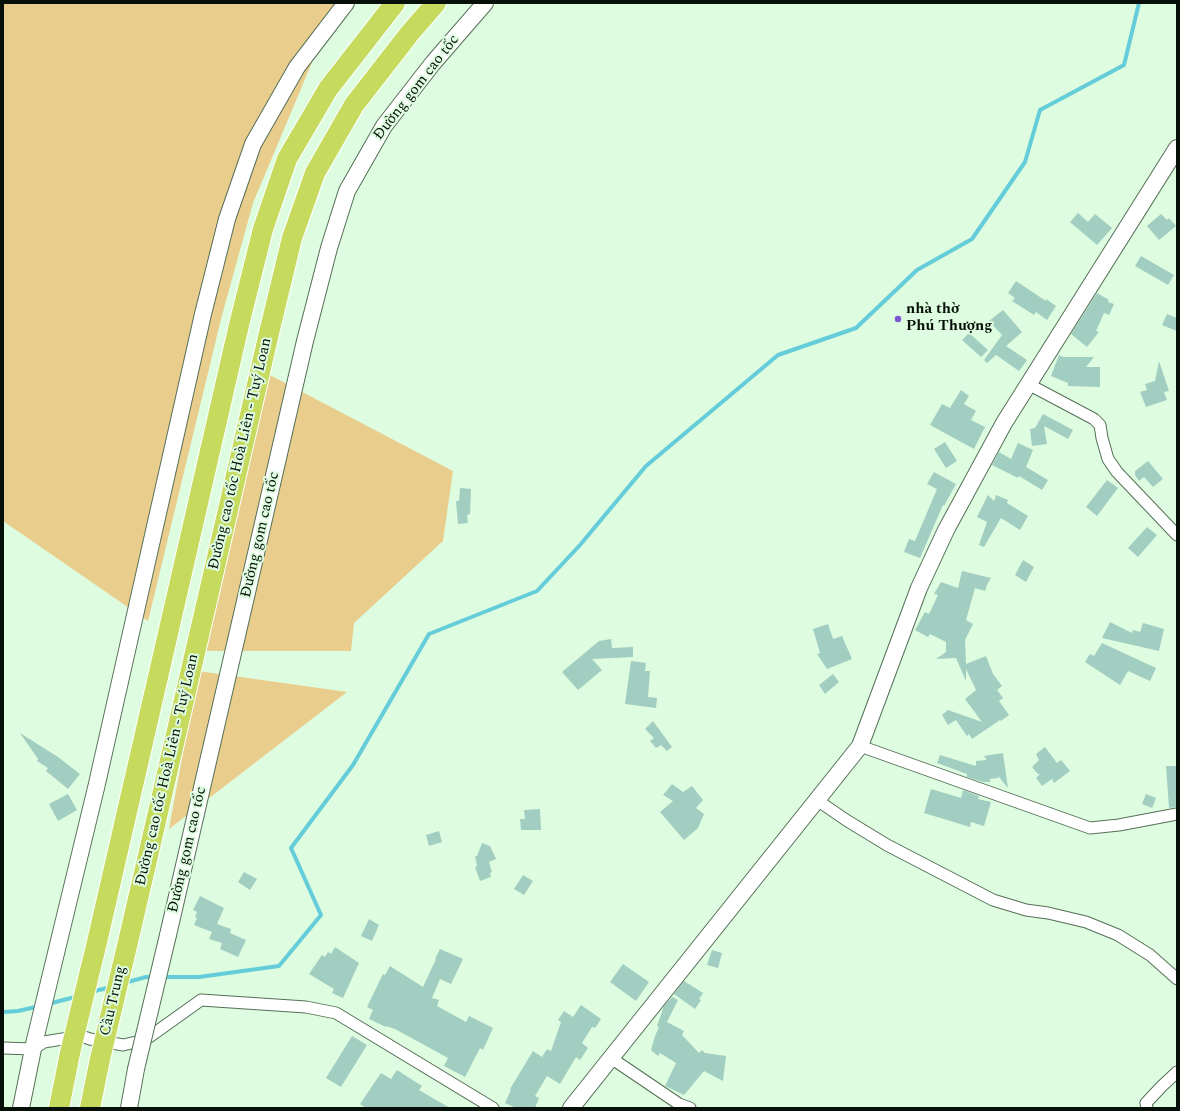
<!DOCTYPE html>
<meta charset="utf-8">
<style>
body{margin:0}
#map{position:relative;width:1180px;height:1111px;overflow:hidden;background:#defce0;font-family:Spectral,serif}
canvas{display:block}
.frame{position:absolute;inset:0;border:4px solid #071008;pointer-events:none}
</style>
<div id="map">
<canvas width="1180" height="1111"></canvas>
<div class="frame"></div>
</div>
<script>
const ctx = document.querySelector('canvas').getContext('2d');
ctx.lineJoin = 'round';
function fillPath(path, color) {
  ctx.fillStyle = color;
  ctx.fill(path, 'evenodd');
}
function toPath(rows) {
  const path = new Path2D();
  for (const r of rows) {
    path.moveTo(r[0], r[1]);
    for (let i = 2; i < r.length; i += 2) path.lineTo(r[i], r[i + 1]);
  }
  return path;
}
function trace(path, color, width, dash) {
  ctx.strokeStyle = color;
  ctx.lineWidth = width;
  ctx.lineCap = dash ? 'butt' : 'round';
  ctx.setLineDash(dash || []);
  ctx.stroke(path);
}
function label(font, color, halo, rows, align = 'center') {
  ctx.font = font + ' Spectral,serif';
  ctx.lineWidth = 4;
  ctx.setLineDash([]);
  ctx.textBaseline = 'middle';
  ctx.strokeStyle = halo;
  ctx.fillStyle = color;
  for (const [text, x, y, turn = 0] of rows) {
    ctx.save();
    ctx.translate(x, y);
    ctx.rotate((+turn || 0) * Math.PI / 180);
    ctx.textAlign = isNaN(turn) ? turn : align;
    if (halo) ctx.strokeText(text, 0, 0);
    ctx.fillText(text, 0, 0);
    ctx.restore();
  }
}
const green = toPath([
 [3,3,337,3,253,203,221,319,148,621,3,521],
 [266,373,453,471,443,541,354,623,351,651,197,651],
 [198,671,347,692,169,829]
]);
const stream = toPath([
 [161,977,199,977,279,966,321,915,291,848,353,765,429,634,537,591,580,545,646,466,778,355,856,328,917,270,972,239,1025,162,1040,110,1124,65,1139,3],
 [124,983,146,977,154,977],
 [91,992,111,987],
 [48,1004,79,996],
 [3,1012,18,1011,40,1006]
]);
const building = toPath([
 [1078,213,1088,222,1095,214,1112,228,1097,245,1070,222],
 [1161,214,1167,220,1169,218,1176,226,1159,240,1147,226],
 [1141,256,1174,275,1168,285,1135,266],
 [1016,281,1046,301,1046,299,1056,306,1047,320,1036,312,1034,315,1012,301,1015,298,1008,293],
 [1097,293,1109,300,1108,302,1114,304,1109,315,1104,313,1096,331,1099,332,1087,347,1071,334],
 [1003,310,1022,332,1006,346,1027,360,1019,371,996,355,987,363,984,360,1002,335,989,321],
 [1167,314,1177,318,1177,331,1162,325],
 [969,333,988,350,981,357,962,340],
 [1059,355,1063,357,1094,357,1086,367,1100,367,1100,387,1068,386,1068,383,1051,376],
 [1159,361,1169,391,1164,392,1167,400,1146,407,1140,392,1147,390,1145,384,1155,381],
 [961,390,969,396,964,404,976,411,971,420,985,427,974,449,930,425,942,404,950,408],
 [1043,414,1073,430,1068,439,1044,426,1047,444,1032,446,1030,429,1035,428],
 [945,442,957,461,946,468,934,449],
 [1018,443,1033,450,1026,467,1048,480,1042,490,1019,476,1018,478,992,465,999,452,1011,459],
 [1148,461,1163,479,1153,487,1144,477,1139,481,1135,475,1135,471],
 [934,472,956,484,944,506,943,505,920,558,904,552,909,539,915,541,937,489,927,484],
 [1107,480,1118,488,1097,516,1086,507],
 [460,488,471,489,470,514,467,515,468,523,458,524,456,501,459,501],
 [988,495,994,501,996,495,1008,500,1007,503,1028,516,1020,530,1001,518,984,547,979,545,987,522,977,517],
 [1147,527,1157,535,1138,557,1128,548],
 [1023,560,1034,567,1026,582,1015,575],
 [962,571,991,578,987,585,985,591,975,588,966,620,973,624,965,640,966,664,986,656,993,674,1002,686,997,690,1003,698,999,701,1009,715,1001,721,1000,720,972,739,969,734,967,736,956,720,948,725,942,715,948,710,982,722,965,699,976,690,966,669,966,681,956,658,936,659,946,652,946,642,930,634,928,637,915,630,925,612,929,614,938,595,934,594,941,582,958,588],
 [1110,622,1132,633,1133,630,1140,632,1143,623,1164,629,1159,651,1102,638],
 [828,624,833,639,842,636,852,659,827,669,817,654,820,653,813,629],
 [611,639,612,648,633,647,633,657,592,659,602,670,578,690,562,672,599,641],
 [1102,643,1156,668,1150,681,1128,671,1120,685,1085,662,1090,654,1094,656],
 [631,661,646,663,645,671,650,671,648,697,657,698,656,708,625,704],
 [833,674,839,682,825,694,819,685],
 [653,721,672,747,667,751,661,745,656,748,650,741,654,738,645,729],
 [20,733,58,757,80,774,68,789,46,771,48,768,37,761,38,759],
 [1045,747,1057,763,1061,760,1070,771,1054,783,1052,779,1042,786,1036,778,1040,774,1038,774,1032,767,1039,760,1036,754],
 [1003,753,1008,788,998,776,998,778,990,779,990,782,983,782,967,777,967,774,937,763,940,755,976,766,976,761,987,760,984,756],
 [1166,766,1177,766,1177,807,1169,808],
 [672,784,683,792,692,786,703,800,696,808,704,814,698,828,684,840,660,812,673,801,663,795],
 [931,789,961,798,963,790,979,796,978,799,991,802,984,826,971,822,970,827,924,813],
 [68,794,77,810,58,821,49,804],
 [1146,794,1156,798,1152,808,1142,804],
 [540,809,541,830,521,830,520,819,525,819,524,810],
 [439,831,442,842,429,846,426,835],
 [482,843,490,846,496,859,489,862,492,872,490,873,491,877,480,881,475,867,477,866,475,856,477,856],
 [244,872,257,879,250,890,238,882],
 [523,875,533,881,524,895,514,889],
 [200,896,224,908,217,924,231,929,230,933,246,940,238,957,220,949,222,943,209,939,212,932,194,925,197,918,195,917,197,912,193,910],
 [369,919,379,925,372,941,361,936],
 [335,947,359,963,343,998,332,993,334,989,309,974,322,955,325,957,328,952,331,954],
 [440,949,463,959,451,984,440,979,432,998,439,1000,437,1006,466,1022,469,1016,493,1028,483,1050,480,1048,465,1077,444,1066,448,1058,395,1029,386,1026,386,1027,369,1019,373,1010,367,1007,383,974,385,975,390,966,423,987,436,959,435,959],
 [712,950,722,953,718,968,707,965],
 [623,964,649,982,636,1001,610,982],
 [684,981,703,993,699,999,701,1000,695,1009,674,994],
 [672,997,678,1000,667,1022,684,1031,682,1035,699,1053,702,1050,705,1053,726,1056,723,1081,704,1071,684,1095,665,1086,676,1063,660,1053,658,1056,651,1050,655,1036,659,1027,657,1026,664,1006],
 [581,1005,601,1019,595,1028,592,1027,582,1043,588,1048,580,1060,576,1057,560,1084,547,1076,535,1096,539,1098,535,1108,516,1108,505,1103,511,1090,510,1089,533,1051,542,1057,547,1049,551,1051,561,1022,558,1020,564,1011,573,1017],
 [352,1036,367,1045,341,1087,326,1078],
 [397,1070,422,1086,419,1090,450,1108,366,1108,360,1104,381,1073,391,1079]
]);
const street = toPath([
 [1028,384,1094,419,1100,425,1102,438,1108,459,1117,472,1177,535],
 [860,746,1090,828,1119,825,1177,814],
 [817,800,846,820,887,845,993,900,1026,910,1048,913,1086,922,1118,935,1150,955,1177,979],
 [3,1048,33,1049,44,1042,81,1036,90,1039,123,1045,145,1040,201,1000,306,1007,336,1013,493,1108],
 [611,1058,679,1104,690,1108],
 [1147,1108,1146,1103,1162,1086,1177,1072]
]);
const secondary = toPath([
 [168,935,305,341,329,248,347,191,384,126,433,63,485,3],
 [21,1108,34,1044,96,788,203,314,227,219,253,144,297,67,346,3],
 [129,1108,136,1069],
 [571,1108,860,746,919,588,946,530,1004,423,1177,148]
]);
const highway = toPath([
 [97,942,239,325,263,229,287,159,328,89,395,3],
 [128,942,269,333,292,238,315,173,354,105,410,33,436,3],
 [59,1108,70,1053],
 [90,1108,100,1059]
]);
const secondaryBridge = toPath([
 [136,1069,168,935]
]);
const highwayBridge = toPath([
 [70,1053,97,942],
 [100,1059,128,942]
]);
const markers = [
 [898,319,4,"#7e56d0"]
];
const streetNames = [
 ["Đường gom cao tốc",417,88,-52],
 ["Đường cao tốc Hoà Liên - Tuý Loan",241,454,-77],
 ["Đường gom cao tốc",261,535,-77],
 ["Đường cao tốc Hoà Liên - Tuý Loan",168,770,-77],
 ["Đường gom cao tốc",188,850,-77],
 ["Cầu Trung",114,1001,-77]
];
const poiNames = [
 ["nhà thờ",906,310],
 ["Phú Thượng",906,327]
];
fillPath(green, '#e9cd8c');
trace(stream, '#64cdd9', 4);
fillPath(building, '#a2cdc1');
trace(street, '#556f57', 13);
trace(secondary, '#556f57', 18);
trace(highway, '#fff', 22);
trace(street, '#fff', 11);
trace(secondary, '#fff', 16);
trace(highway, '#c6da5d', 20);
trace(secondaryBridge, '#556f57', 18, []);
trace(highwayBridge, '#fff', 22, []);
trace(secondaryBridge, '#fff', 16);
trace(highwayBridge, '#c6da5d', 20);
for (const [x, y, r, color] of markers) {
  const dot = new Path2D();
  dot.arc(x, y, r, 0, 2 * Math.PI);
  ctx.fillStyle = color;
  ctx.fill(dot);
  trace(dot, '#defce0', 1.5);
}
label('15px', '#071008', '#defce0', streetNames);
label('bold 15px', '#071008', '#defce0', poiNames, 'left');
</script>
